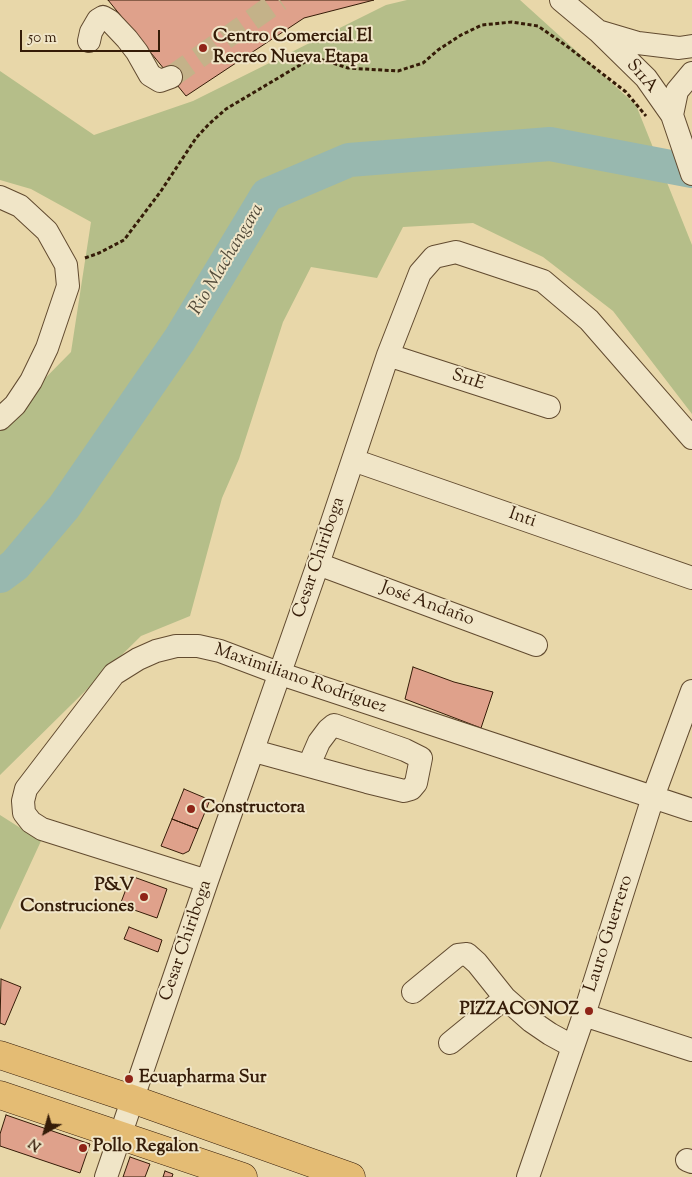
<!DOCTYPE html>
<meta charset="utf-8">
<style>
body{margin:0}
#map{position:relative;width:692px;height:1177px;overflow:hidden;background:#e8d7a9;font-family:"Sorts Mill Goudy",serif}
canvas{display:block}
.north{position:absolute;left:20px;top:1107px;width:50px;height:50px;-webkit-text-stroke:4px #f0e5c7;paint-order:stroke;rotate:218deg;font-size:14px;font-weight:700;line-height:20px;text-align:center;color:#351c08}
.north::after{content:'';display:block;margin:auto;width:18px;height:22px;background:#351c08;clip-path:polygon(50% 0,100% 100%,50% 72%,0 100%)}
.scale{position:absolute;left:20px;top:30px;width:140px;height:22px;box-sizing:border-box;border:2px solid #351c08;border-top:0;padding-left:6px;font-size:15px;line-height:18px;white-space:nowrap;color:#351c08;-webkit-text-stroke:4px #f0e5c7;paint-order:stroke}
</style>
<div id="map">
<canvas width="692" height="1177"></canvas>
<div class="north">N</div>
<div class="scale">50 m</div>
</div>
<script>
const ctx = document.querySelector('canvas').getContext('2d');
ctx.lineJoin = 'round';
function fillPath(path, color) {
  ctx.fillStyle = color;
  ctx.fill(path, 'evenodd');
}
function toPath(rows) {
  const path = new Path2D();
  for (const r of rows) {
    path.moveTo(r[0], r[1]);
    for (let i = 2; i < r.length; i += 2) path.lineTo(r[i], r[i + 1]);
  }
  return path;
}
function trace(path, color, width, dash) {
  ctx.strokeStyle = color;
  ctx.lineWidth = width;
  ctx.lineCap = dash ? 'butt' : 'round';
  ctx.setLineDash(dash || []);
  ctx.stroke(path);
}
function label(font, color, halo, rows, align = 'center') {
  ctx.font = font + ' "Sorts Mill Goudy",serif';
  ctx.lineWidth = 4;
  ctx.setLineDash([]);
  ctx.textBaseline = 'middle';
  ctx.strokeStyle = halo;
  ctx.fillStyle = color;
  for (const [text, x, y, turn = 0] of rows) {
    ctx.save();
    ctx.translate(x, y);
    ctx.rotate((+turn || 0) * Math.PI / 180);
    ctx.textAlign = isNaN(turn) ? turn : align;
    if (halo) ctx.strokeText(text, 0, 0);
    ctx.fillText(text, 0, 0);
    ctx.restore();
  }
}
const green = toPath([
 [407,0,520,0,636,105,692,245,692,414,613,311,543,257,473,223,403,227,377,278,311,267,283,322,239,459,222,498,190,616,141,636,0,775,0,424,71,352,91,222,31,189,0,180,0,71,94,135,193,101,386,5],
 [0,815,41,841,0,930]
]);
const river = toPath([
 [0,576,15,565,64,507,180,339,267,195,349,160,550,144,692,171]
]);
const building = toPath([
 [108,0,374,0,304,18,186,96,108,0],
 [413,667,454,682,493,692,481,728,405,699,413,667],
 [184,789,210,800,198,829,172,819,184,789],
 [172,819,198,829,189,851,183,854,161,846,172,819],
 [131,876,167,889,157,918,120,905,131,876],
 [129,927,162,940,158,952,124,939,129,927],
 [1,979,21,987,5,1025,0,1023,1,979],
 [6,1115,90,1144,80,1173,0,1146,0,1134,6,1115],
 [130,1157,150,1164,145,1177,123,1177,130,1157],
 [165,1171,173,1174,172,1177,163,1177,165,1171]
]);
const minorTunnel = toPath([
 [171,77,280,0]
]);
const path = toPath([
 [85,258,99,253,124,240,161,191,196,138,209,124,226,109,310,59,323,60,348,68,398,71,423,63,438,50,461,35,482,25,512,22,538,26,568,47,626,92,646,116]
]);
const minor = toPath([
 [561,0,598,31,646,78,672,115,692,174],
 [601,32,638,43,679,48,692,46],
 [89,41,91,32,98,20,103,17,110,21,127,39,137,52,150,75,160,81,171,77],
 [672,115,677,91,692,73],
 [0,197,20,206,47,231,66,265,68,286,47,348,31,381,15,405,0,419],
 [388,355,549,407],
 [353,460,692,578],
 [318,564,536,645],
 [254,751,367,782,404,791,411,789,416,783,421,758,405,750,334,725,328,730,319,742,309,765],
 [207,881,42,829,31,822,24,813,23,801,26,789,114,674,138,659,156,651,176,646,198,646,220,651,281,674,692,810],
 [413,992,458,955,467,954,477,963,505,998,531,1021,550,1034,572,1046],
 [584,1015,692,1050],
 [450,1043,505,998],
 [687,1160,692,1162],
 [106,1177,207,881,318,564,388,355,420,273,434,257,456,252,543,281,589,320,692,438],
 [528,1177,584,1015,653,797,692,691]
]);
const major = toPath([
 [0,1055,132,1099,351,1177],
 [0,1095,243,1177]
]);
const markers = [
 [203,48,5,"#8f2418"],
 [191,809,5,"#8f2418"],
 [144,897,5,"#8f2418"],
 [589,1011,5,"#8f2418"],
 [129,1079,5,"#8f2418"],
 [83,1148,5,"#8f2418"]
];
const poiNames = [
 ["Centro Comercial El",213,38],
 ["Recreo Nueva Etapa",213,59],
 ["Constructora",201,809],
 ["P&V",134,887,"right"],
 ["Construciones",134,908,"right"],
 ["PIZZACONOZ",579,1011,"right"],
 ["Ecuapharma Sur",139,1079],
 ["Pollo Regalon",93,1148]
];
const streetNames = [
 ["S11A",641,77,49],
 ["S11E",468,381,18],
 ["Inti",522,519,19],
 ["Cesar Chiriboga",320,558,-71],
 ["José Andaño",427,605,20],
 ["Maximiliano Rodríguez",300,680,19],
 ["Lauro Guerrero",610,934,-72],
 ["Cesar Chiriboga",187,941,-71]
];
const waterNames = [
 ["Rio Machangara",228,260,-59]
];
fillPath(green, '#b5be89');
trace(river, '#98b8af', 34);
fillPath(building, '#dfa18b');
trace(building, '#351c08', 1);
trace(minorTunnel, '#c4b289', 22, [22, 11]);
trace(minor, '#624b30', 24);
trace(major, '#351c08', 29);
trace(path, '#351c08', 3, [4, 2.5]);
trace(minor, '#f0e5c7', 22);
trace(major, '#e4bc74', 28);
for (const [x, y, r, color] of markers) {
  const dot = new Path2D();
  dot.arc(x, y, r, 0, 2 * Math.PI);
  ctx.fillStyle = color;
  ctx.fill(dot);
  trace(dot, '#f0e5c7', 2);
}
label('bold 18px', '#351c08', '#f0e5c7', poiNames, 'left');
label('18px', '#351c08', '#f0e5c7', streetNames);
label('italic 19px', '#534b3a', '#f0e5c7', waterNames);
</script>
